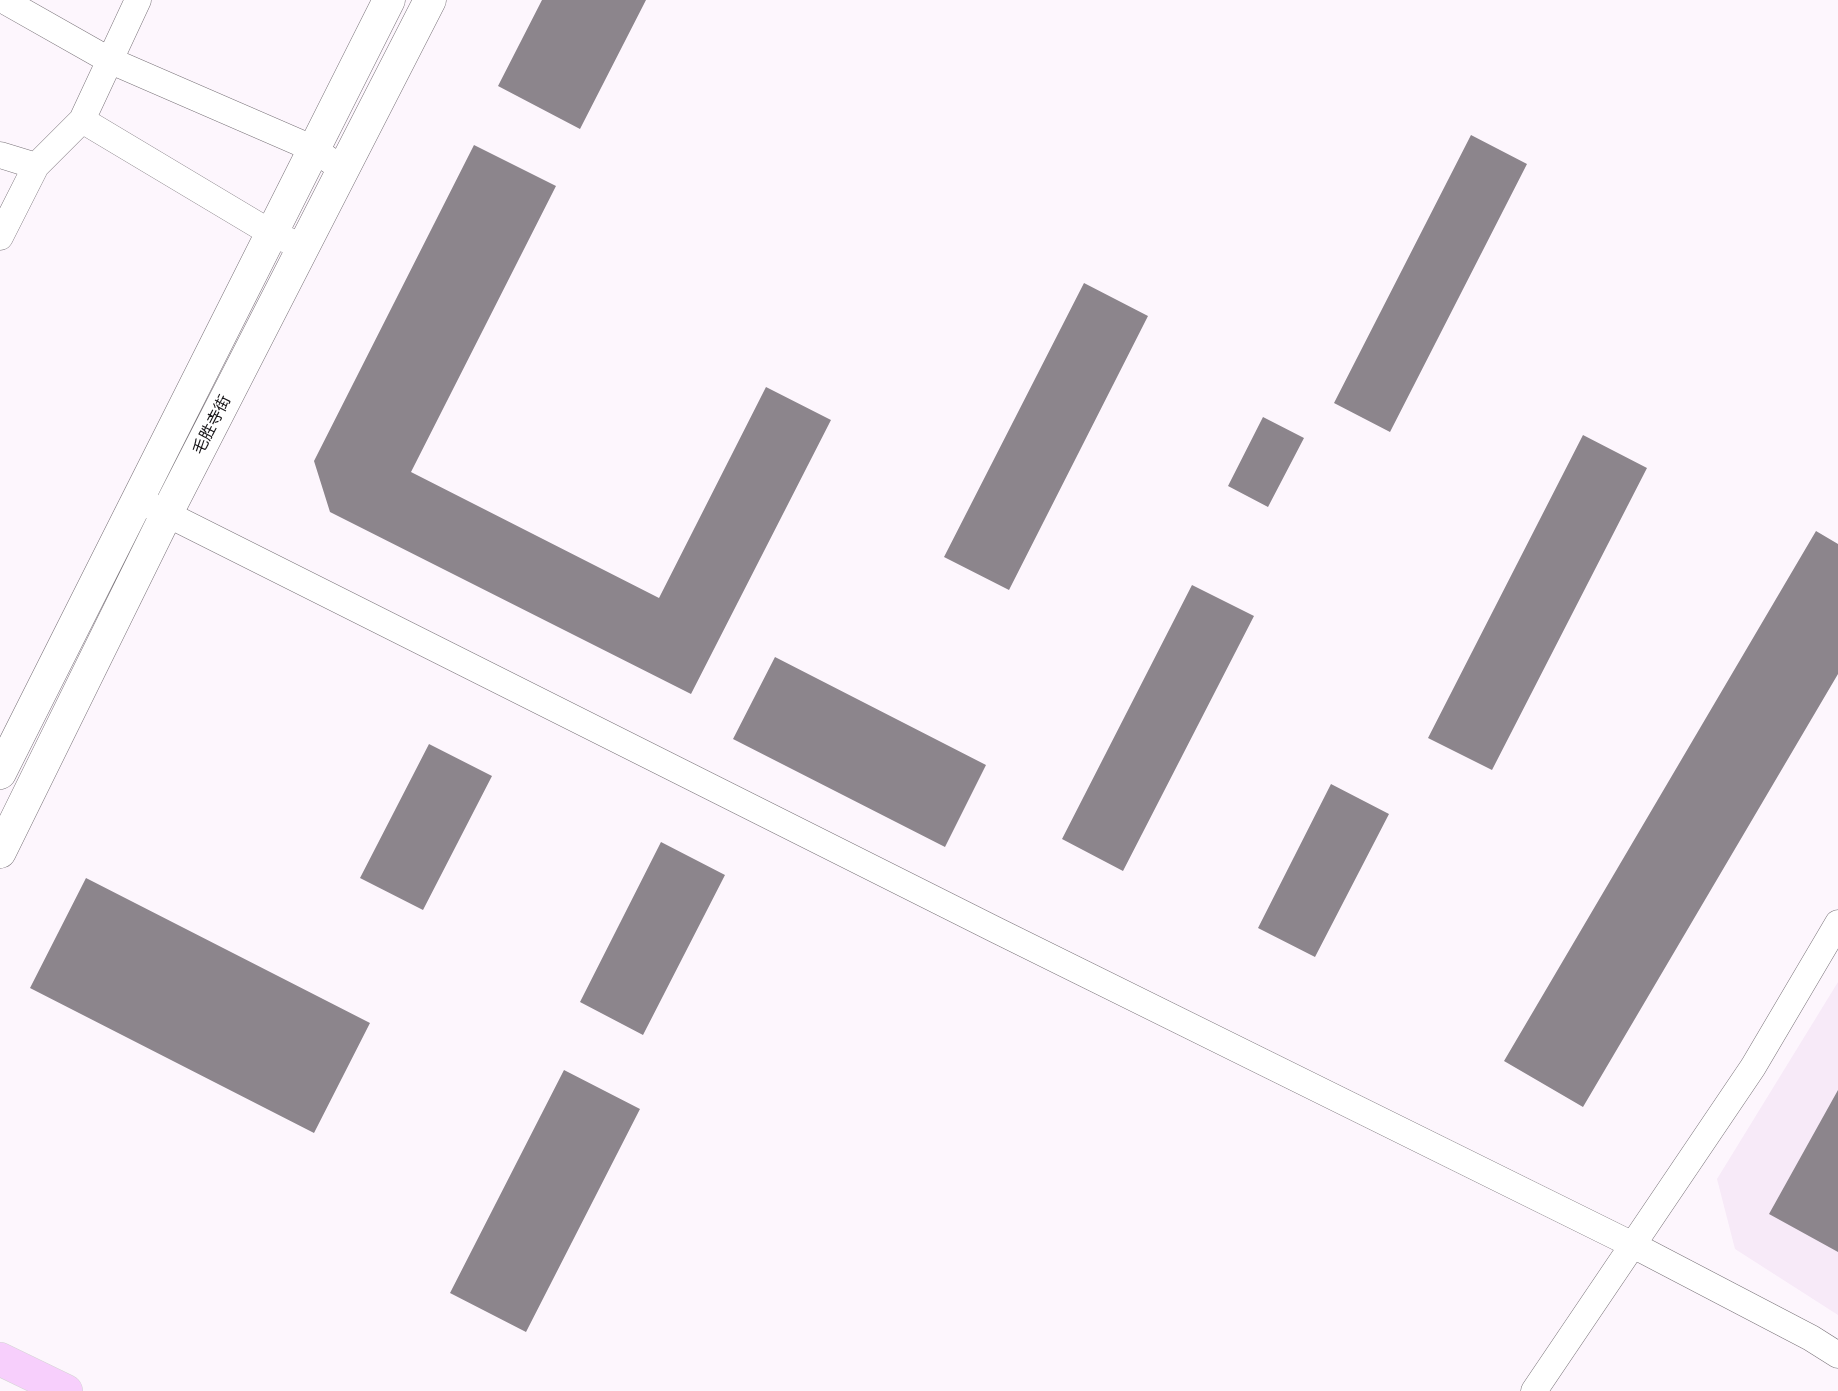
<!DOCTYPE html>
<meta charset="utf-8">
<style>
body{margin:0}
canvas{display:block;background:#fdf6fd}
</style>
<canvas width="1838" height="1391"></canvas>
<script>
const ctx = document.querySelector('canvas').getContext('2d');
ctx.lineJoin = 'round';
function fillPath(path, color) {
  ctx.fillStyle = color;
  ctx.fill(path, 'evenodd');
}
function toPath(rows) {
  const path = new Path2D();
  for (const r of rows) {
    path.moveTo(r[0], r[1]);
    for (let i = 2; i < r.length; i += 2) path.lineTo(r[i], r[i + 1]);
  }
  return path;
}
function trace(path, color, width, dash) {
  ctx.strokeStyle = color;
  ctx.lineWidth = width;
  ctx.lineCap = dash ? 'butt' : 'round';
  ctx.setLineDash(dash || []);
  ctx.stroke(path);
}
function label(font, color, halo, rows, align = 'center') {
  ctx.font = font + ' Quicksand,"Noto Sans SC",sans-serif';
  ctx.lineWidth = 4.5;
  ctx.setLineDash([]);
  ctx.textBaseline = 'middle';
  ctx.strokeStyle = halo;
  ctx.fillStyle = color;
  for (const [text, x, y, turn = 0] of rows) {
    ctx.save();
    ctx.translate(x, y);
    ctx.rotate((+turn || 0) * Math.PI / 180);
    ctx.textAlign = isNaN(turn) ? turn : align;
    if (halo) ctx.strokeText(text, 0, 0);
    ctx.fillText(text, 0, 0);
    ctx.restore();
  }
}
const built = toPath([
 [1838,982,1838,1315,1735,1249,1717,1179]
]);
const building = toPath([
 [542,0,646,0,580,129,498,86],
 [1471,135,1527,164,1390,432,1334,403],
 [474,145,556,186,411,472,659,598,766,387,831,420,691,694,330,512,314,461],
 [1084,283,1148,316,1009,590,944,557],
 [1263,417,1304,438,1268,507,1228,486],
 [1583,435,1647,468,1492,770,1428,738],
 [1816,531,1838,544,1838,674,1583,1107,1504,1061],
 [1192,585,1254,616,1123,871,1062,839],
 [775,657,986,765,945,847,733,739],
 [429,744,492,776,423,910,360,878],
 [1331,784,1389,814,1315,957,1258,928],
 [661,842,725,875,643,1035,580,1002],
 [86,878,370,1023,314,1133,30,988],
 [564,1070,640,1109,526,1332,450,1293],
 [1838,1090,1838,1252,1769,1214]
]);
const minor = toPath([
 [3,0,109,60,314,149,343,170],
 [82,120,271,233,303,247],
 [0,155,36,166],
 [0,237,36,166,82,120,138,0],
 [151,506,996,930,1633,1245,1811,1338,1838,1355],
 [1534,1391,1753,1067,1838,923]
]);
const tertiary = toPath([
 [0,773,389,0],
 [0,852,167,513,430,0]
]);
const primary = toPath([
 [0,1359,66,1391]
]);
const streetNames = [
 ["毛胜寺街",212,425,-63]
];
fillPath(built, '#f7eaf8');
fillPath(building, '#8c858c');
trace(minor, '#797379', 27);
trace(tertiary, '#797379', 33);
trace(primary, '#d5d5d5', 34);
trace(minor, '#fff', 26);
trace(tertiary, '#fff', 32);
trace(primary, '#f7cffc', 33);
label('16px', '#171518', '#fff', streetNames);
</script>
